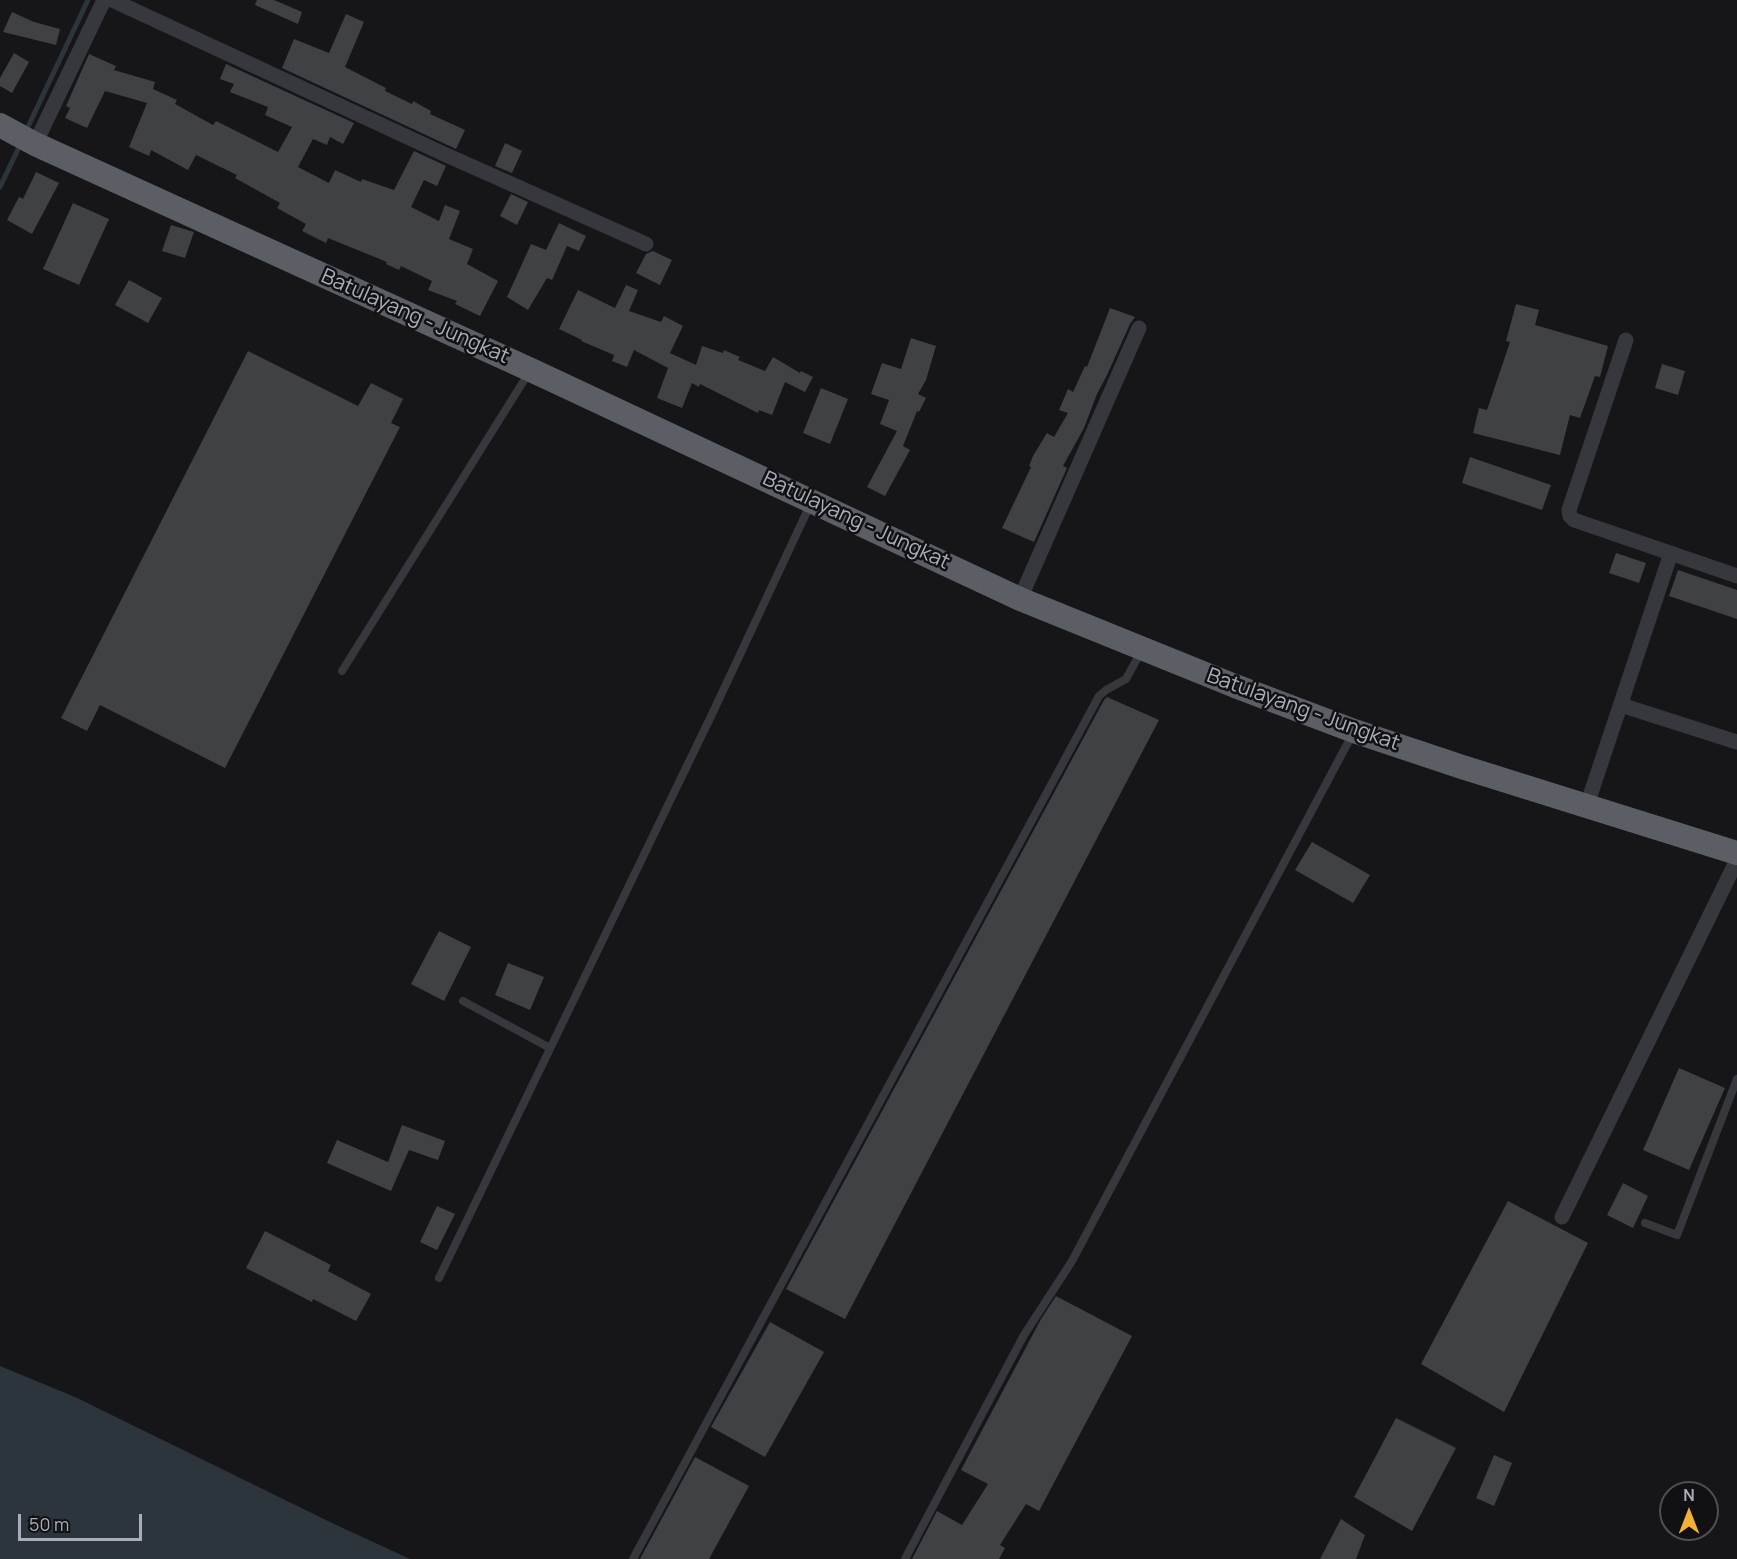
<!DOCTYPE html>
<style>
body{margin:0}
#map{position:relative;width:1737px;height:1559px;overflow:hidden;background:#161618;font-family:Manrope,sans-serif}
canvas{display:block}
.north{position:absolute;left:1659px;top:1481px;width:60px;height:60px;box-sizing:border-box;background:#111113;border:2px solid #4d4f55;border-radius:50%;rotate:0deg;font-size:16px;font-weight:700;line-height:24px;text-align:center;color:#a8adb8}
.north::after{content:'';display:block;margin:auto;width:21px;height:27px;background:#f2b134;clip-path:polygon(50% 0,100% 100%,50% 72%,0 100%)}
.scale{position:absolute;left:18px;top:1514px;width:124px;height:27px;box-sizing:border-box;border:3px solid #a8adb8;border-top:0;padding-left:8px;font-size:18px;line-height:21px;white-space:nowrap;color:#a8adb8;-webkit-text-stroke:4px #111113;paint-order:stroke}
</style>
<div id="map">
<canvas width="1737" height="1559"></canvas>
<div class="north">N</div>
<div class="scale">50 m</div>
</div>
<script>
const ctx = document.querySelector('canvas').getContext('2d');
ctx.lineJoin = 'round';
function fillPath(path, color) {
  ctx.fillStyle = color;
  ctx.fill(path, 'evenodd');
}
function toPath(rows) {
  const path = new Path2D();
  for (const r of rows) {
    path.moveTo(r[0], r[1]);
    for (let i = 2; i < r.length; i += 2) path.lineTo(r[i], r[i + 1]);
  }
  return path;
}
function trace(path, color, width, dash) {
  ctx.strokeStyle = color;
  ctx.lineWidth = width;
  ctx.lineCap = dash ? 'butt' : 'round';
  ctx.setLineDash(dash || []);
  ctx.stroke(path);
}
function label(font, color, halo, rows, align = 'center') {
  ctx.font = font + ' Manrope,sans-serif';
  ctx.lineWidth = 5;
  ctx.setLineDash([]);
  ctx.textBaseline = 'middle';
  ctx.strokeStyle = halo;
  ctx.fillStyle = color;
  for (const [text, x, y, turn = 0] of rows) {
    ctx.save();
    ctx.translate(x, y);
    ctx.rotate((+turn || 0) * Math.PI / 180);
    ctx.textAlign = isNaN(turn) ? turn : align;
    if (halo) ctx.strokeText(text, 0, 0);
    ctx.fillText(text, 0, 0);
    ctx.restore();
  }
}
const water = toPath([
 [0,1366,75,1397,332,1523,410,1559,0,1559]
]);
const stream = toPath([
 [26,131,88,0],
 [0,187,21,143]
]);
const building = toPath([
 [257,0,274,0,302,12,298,24,255,5],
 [12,12,34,22,60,29,56,45,3,32],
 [346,14,364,22,345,67,386,88,385,91,412,104,413,101,431,111,430,114,465,130,456,149,282,68,294,39,329,53],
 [14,53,29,62,12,93,0,86,0,78],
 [89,54,116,66,114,70,155,82,153,89,177,100,175,104,213,125,216,121,278,152,292,127,265,115,268,107,230,92,234,84,220,79,226,64,354,123,343,144,330,137,327,145,313,139,298,167,329,183,335,170,361,182,362,179,394,190,414,151,446,166,437,186,424,180,411,207,439,221,445,205,460,211,449,239,473,249,467,264,498,281,480,316,455,304,457,301,428,290,432,281,401,266,399,270,386,264,387,262,328,238,326,243,302,231,306,224,277,208,280,203,235,178,237,175,196,155,188,170,151,150,149,156,129,147,147,103,105,91,87,128,65,118,70,108,66,106],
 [505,143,522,151,512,173,495,166],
 [36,172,59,183,32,234,7,220,19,197,23,199],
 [511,194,528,202,517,225,500,216],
 [73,203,109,219,79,285,43,269],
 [559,223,586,236,579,251,567,246,552,280,547,278,528,310,507,297,531,244,546,250],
 [171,225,194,232,185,258,162,251],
 [653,251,672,260,660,285,636,273,646,254],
 [129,280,162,298,148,323,115,305],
 [626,285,638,290,629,311,661,322,664,316,683,326,670,353,696,365,702,346,723,353,724,350,740,357,738,360,765,371,773,357,800,373,801,371,813,377,805,392,785,382,772,415,759,410,758,413,700,384,699,387,692,383,682,408,657,398,668,368,634,350,627,367,612,361,614,355,581,341,582,340,559,329,578,290,615,308],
 [1516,304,1539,310,1535,325,1608,346,1600,377,1595,376,1580,418,1570,415,1560,455,1473,433,1479,408,1487,410,1510,342,1506,341],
 [1110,308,1135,317,1130,324,1107,375,1097,394,1084,428,1063,466,1067,468,1034,542,1002,528,1031,467,1029,466,1033,456,1047,433,1054,437,1068,413,1059,410,1068,389,1073,392,1085,366,1087,367],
 [911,338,936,346,926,380,918,394,926,398,919,412,917,411,903,446,910,450,885,496,867,487,897,431,880,424,889,400,871,394,882,363,901,369],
 [248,351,358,406,371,383,403,399,391,423,400,427,225,768,100,705,87,731,61,718],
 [1662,364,1685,371,1678,395,1655,388],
 [821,388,848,399,830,444,803,433],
 [1470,457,1551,485,1542,510,1462,483],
 [1616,553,1646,563,1639,583,1609,573],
 [1678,570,1737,590,1737,619,1669,596],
 [1107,697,1159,720,845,1319,786,1289,1104,700],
 [1312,842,1370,875,1353,903,1295,870],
 [439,931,471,947,444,1001,411,984],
 [508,963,544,977,530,1010,495,995],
 [1679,1068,1725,1088,1689,1170,1643,1150],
 [402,1125,445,1141,438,1160,409,1150,391,1191,327,1163,337,1140,388,1162],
 [1623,1183,1648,1196,1633,1228,1607,1215],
 [1508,1201,1588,1243,1504,1412,1421,1364],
 [437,1206,455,1214,437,1250,420,1242],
 [265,1231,331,1265,328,1271,371,1294,356,1321,313,1299,312,1302,246,1268],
 [1056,1296,1132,1336,1039,1511,1026,1504,1000,1545,1005,1548,999,1559,912,1559,937,1511,962,1525,988,1484,961,1470,1041,1319],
 [770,1322,824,1352,765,1457,711,1427],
 [1396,1418,1456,1448,1412,1531,1354,1497],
 [1494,1455,1512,1463,1494,1506,1476,1498],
 [695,1457,749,1486,709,1559,640,1559],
 [1341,1519,1365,1535,1356,1559,1320,1559]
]);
const service = toPath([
 [342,671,528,374],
 [463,1001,550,1048],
 [1645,1223,1677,1235,1737,1079],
 [439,1278,714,710,811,503],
 [633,1559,1099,696,1106,690,1126,679,1137,659,1139,652],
 [905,1559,1024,1335,1072,1261,1352,735]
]);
const minor = toPath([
 [112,0,444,154,646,244],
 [35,144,104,0],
 [1626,340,1569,510,1570,516,1574,520,1737,576],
 [1020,599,1139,328],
 [1621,705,1737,742],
 [1587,805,1671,553],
 [1562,1217,1737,860]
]);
const trunk = toPath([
 [0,125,35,144,531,370,1020,599,1235,686,1354,731,1462,767,1737,853]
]);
const streetNames = [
 ["Batulayang - Jungkat",415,317,24],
 ["Batulayang - Jungkat",856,521,25],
 ["Batulayang - Jungkat",1303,710,20]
];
fillPath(water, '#2c353c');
trace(stream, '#2c353c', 5);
fillPath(building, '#404145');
trace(service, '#37383d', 8);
trace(minor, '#37383d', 15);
trace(trunk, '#5b5e65', 24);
label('21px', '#a8adb8', '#111113', streetNames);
</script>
